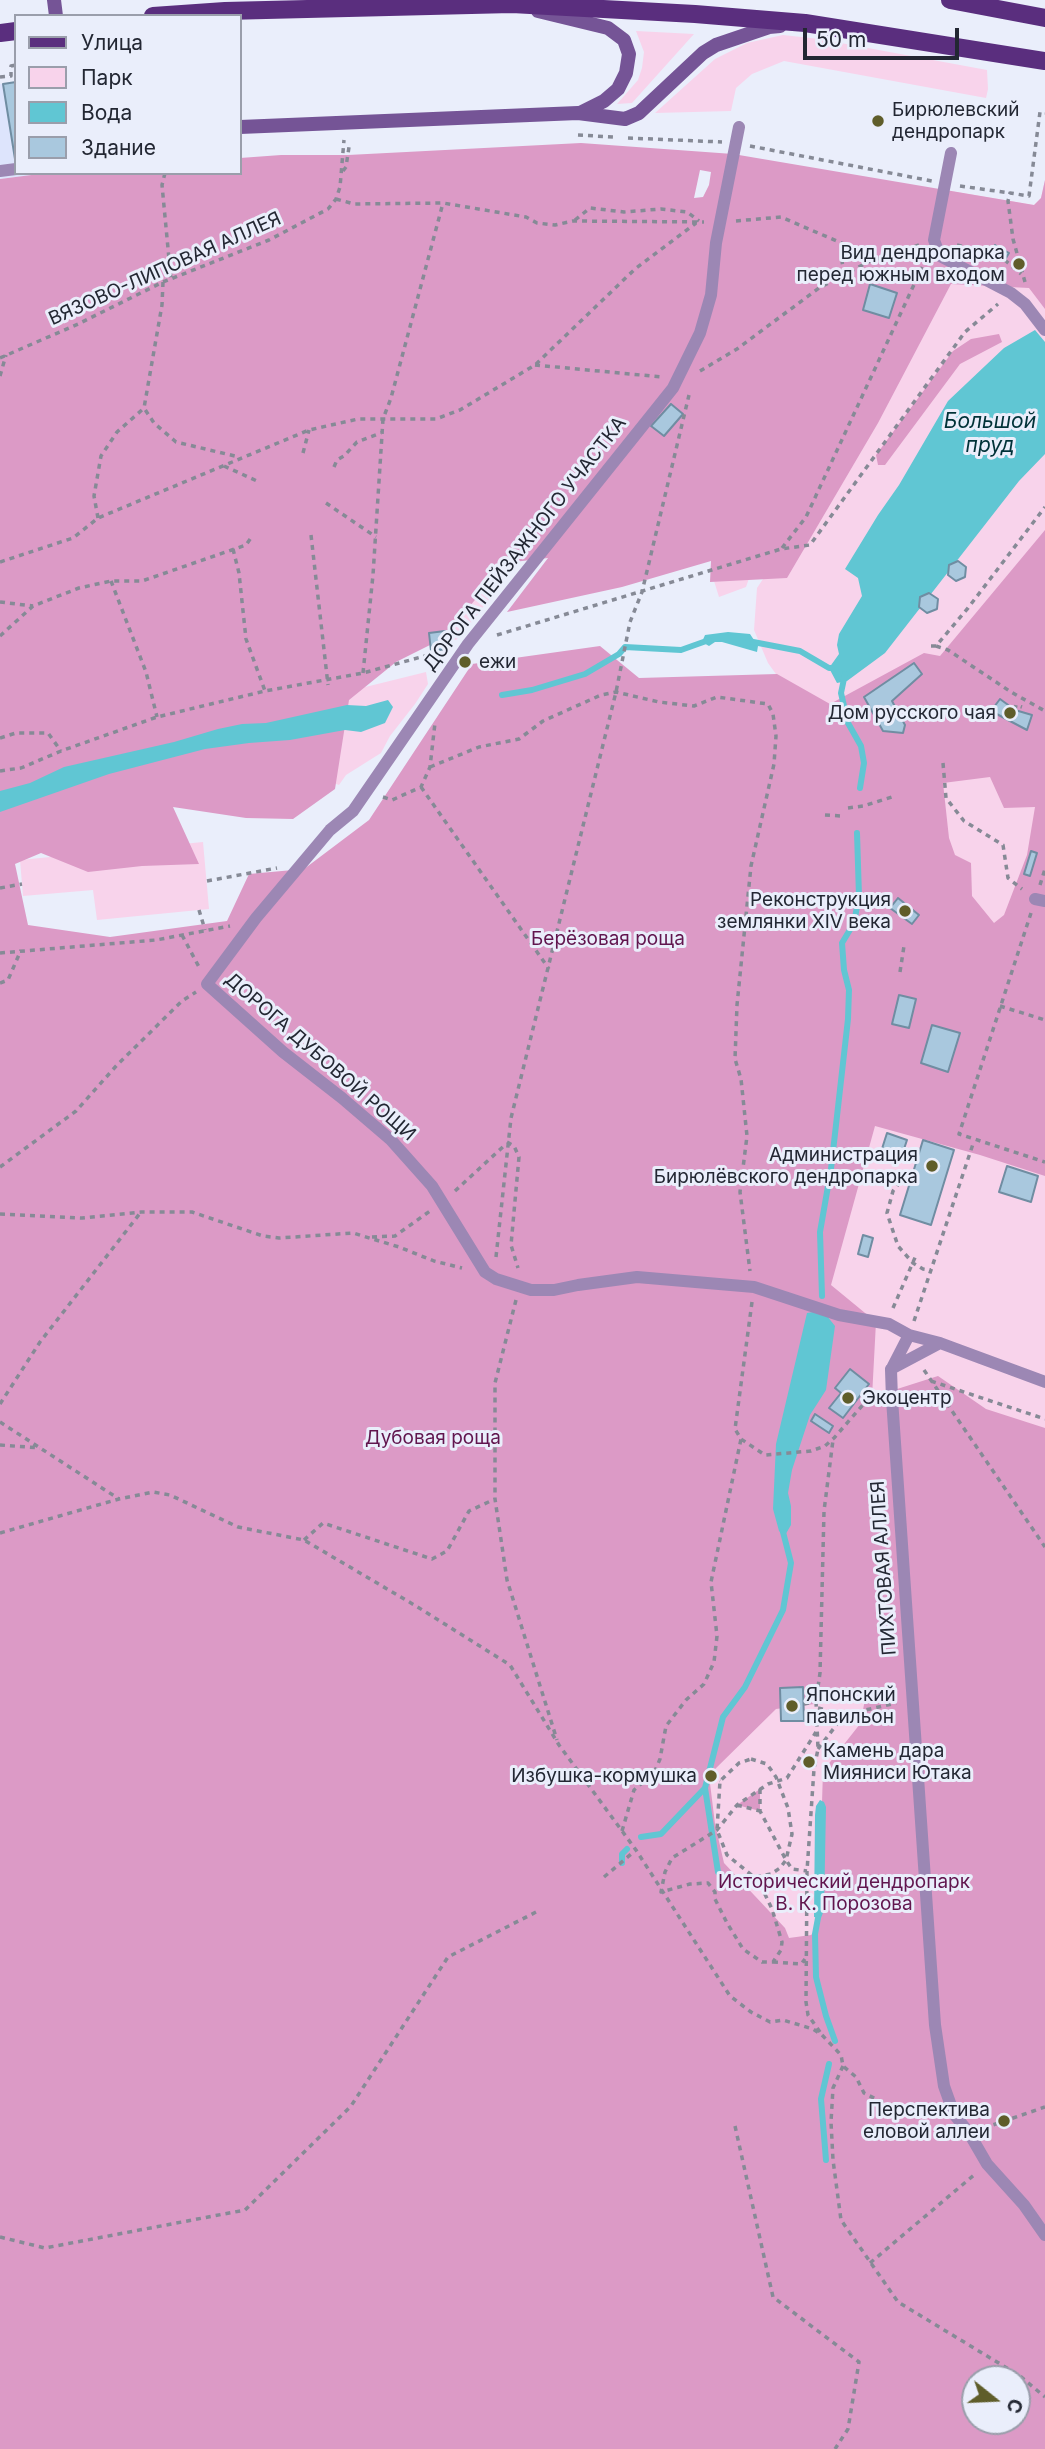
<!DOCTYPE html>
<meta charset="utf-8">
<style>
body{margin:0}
#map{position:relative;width:1045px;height:2449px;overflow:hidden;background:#eaeefb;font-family:Inter,sans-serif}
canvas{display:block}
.legend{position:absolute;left:14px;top:14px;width:228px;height:161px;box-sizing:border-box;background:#eaeefb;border:2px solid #9a9eab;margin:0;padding:9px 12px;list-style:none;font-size:21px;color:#232733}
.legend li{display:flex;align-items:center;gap:14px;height:35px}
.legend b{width:35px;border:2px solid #9a9eab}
.north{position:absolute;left:961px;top:2365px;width:70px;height:70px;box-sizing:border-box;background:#eaeefb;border:2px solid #9a9eab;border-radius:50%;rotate:108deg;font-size:19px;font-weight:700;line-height:28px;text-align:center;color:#232733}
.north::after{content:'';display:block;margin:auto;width:24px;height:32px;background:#5f5d2a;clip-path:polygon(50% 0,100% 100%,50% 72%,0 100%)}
.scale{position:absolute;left:803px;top:28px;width:156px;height:32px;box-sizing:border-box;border:4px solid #232733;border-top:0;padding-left:9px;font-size:21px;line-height:24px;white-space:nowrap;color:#232733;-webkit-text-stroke:5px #eaeefb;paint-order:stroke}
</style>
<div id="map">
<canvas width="1045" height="2449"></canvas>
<ul class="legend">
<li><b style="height:9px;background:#5a2e7e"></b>Улица</li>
<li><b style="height:19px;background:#f8d3eb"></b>Парк</li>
<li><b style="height:19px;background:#60c6d3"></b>Вода</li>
<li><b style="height:19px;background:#a9c8de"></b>Здание</li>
</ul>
<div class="north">С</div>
<div class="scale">50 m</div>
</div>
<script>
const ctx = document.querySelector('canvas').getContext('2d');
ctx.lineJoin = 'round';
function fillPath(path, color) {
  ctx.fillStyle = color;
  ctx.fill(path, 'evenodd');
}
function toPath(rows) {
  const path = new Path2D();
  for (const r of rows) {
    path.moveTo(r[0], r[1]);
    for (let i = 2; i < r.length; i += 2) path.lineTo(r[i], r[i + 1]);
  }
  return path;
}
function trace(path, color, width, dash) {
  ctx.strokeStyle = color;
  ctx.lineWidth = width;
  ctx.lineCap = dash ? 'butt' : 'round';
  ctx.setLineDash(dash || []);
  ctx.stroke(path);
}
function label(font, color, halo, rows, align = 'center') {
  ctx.font = font + ' Inter,sans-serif';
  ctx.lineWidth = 6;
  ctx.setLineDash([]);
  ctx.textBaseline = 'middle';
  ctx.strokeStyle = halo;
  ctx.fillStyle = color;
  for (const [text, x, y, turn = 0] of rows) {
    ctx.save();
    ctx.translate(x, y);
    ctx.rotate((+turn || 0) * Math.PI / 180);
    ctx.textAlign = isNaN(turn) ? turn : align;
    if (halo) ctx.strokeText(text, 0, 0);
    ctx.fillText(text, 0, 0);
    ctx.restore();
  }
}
const built = toPath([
 [16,83,16,173,33,175,0,179,0,84]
]);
const green = toPath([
 [636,31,694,34,632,103,617,104,638,80,642,68,644,52],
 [783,35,819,39,987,70,988,89,986,98,784,61,752,74,736,88,731,111,655,113,715,59,747,43],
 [1045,180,1045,2449,1011,2449,793,2294,621,1846,786,688,768,663,754,630,757,588,773,564,945,190,1034,205,1041,198],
 [975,2379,1017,2379,1017,2421,975,2421],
 [505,563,510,566,509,573,465,631,456,640,450,639,448,633,444,638],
 [753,567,746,587,719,597,714,581],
 [426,672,428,684,415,704,390,736,381,753,346,775,339,785,328,781,333,695],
 [203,842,209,909,97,920,93,890,23,896,20,860]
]);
const forest = toPath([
 [581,143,733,154,1034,205,1041,198,1045,180,1045,309,1029,288,951,284,878,423,787,578,710,582,711,561,622,587,507,612,548,558,505,563,444,638,396,662,349,700,335,789,293,819,246,818,173,807,199,864,142,866,88,872,41,853,15,864,28,925,110,937,227,921,249,874,304,869,369,820,472,664,600,646,639,678,777,674,830,704,924,653,940,656,1045,530,1045,1176,980,1155,875,1126,831,1285,876,1322,872,1397,938,1376,986,1409,1045,1428,1045,2449,0,2449,0,179,47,173,240,173,240,158,281,155,348,155],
 [700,170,711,172,709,185,703,197,694,198],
 [990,777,1004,808,1035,807,1027,855,1004,915,994,923,972,896,971,863,955,855,949,838,943,783],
 [845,1700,865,1700,860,1724,823,1771,818,1928,811,1935,789,1938,785,1928,724,1863,715,1824,709,1775,776,1709],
 [975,2379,1017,2379,1017,2421,975,2421],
 [999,334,1002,342,960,364,885,465,878,465,876,455,953,351,971,339],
 [760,1789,760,1811,737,1805]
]);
const water = toPath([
 [1035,330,1045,342,1045,454,1019,481,885,653,847,681,837,683,829,668,839,654,837,645,839,634,862,596,858,578,845,569,878,515,899,485,948,401,1004,348],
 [728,632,750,634,758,646,757,652,722,642,715,642,709,646,702,642,705,635],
 [388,700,393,707,385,723,361,732,345,730,290,740,249,743,205,749,109,774,0,812,0,791,30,783,64,767,174,742,218,729,242,724,266,723,347,705,366,706],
 [819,1311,827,1316,835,1326,826,1390,810,1415,792,1470,788,1493,791,1506,791,1525,784,1537,779,1531,773,1509,776,1444,807,1313],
 [820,1800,824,1802,826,1807,824,1910,821,1918,814,1917,815,1815,816,1806]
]);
const stream = toPath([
 [748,641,800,651,829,668,836,668],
 [845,674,841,693,848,723,861,746,864,763,860,788],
 [502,695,532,690,585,674,619,654,625,647,681,650,709,640],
 [822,1296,820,1232,831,1169,848,1019,849,990,844,970,842,943,854,923,859,896,857,833],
 [705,1788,718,1872,733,1886],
 [641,1837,661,1834,705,1788,723,1717,745,1687,783,1610,791,1563,783,1532],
 [622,1863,622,1854,627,1849],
 [818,1918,815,1934,816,1977,826,2016,835,2041],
 [826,2160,821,2099,829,2064]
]);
const building = toPath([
 [16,82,16,159,15,159,3,84,16,82],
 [995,245,1009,253,1006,258,993,251,995,245],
 [870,284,897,293,889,318,863,310,870,284],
 [671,404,683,414,664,436,651,426,671,404],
 [958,561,966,567,965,577,956,581,948,575,949,565,958,561],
 [929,593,938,599,937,609,927,613,919,607,920,597,929,593],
 [445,631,447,649,431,651,429,633,445,631],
 [914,663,922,674,892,701,905,725,903,733,883,731,864,697,914,663],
 [1000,699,1015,710,1032,715,1027,730,991,711,1000,699],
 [1031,851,1037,853,1030,876,1024,874,1031,851],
 [898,898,919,915,912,924,890,908,898,898],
 [899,995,916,999,909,1028,892,1024,899,995],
 [932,1025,960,1033,948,1072,921,1063,932,1025],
 [887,1133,907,1140,900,1161,880,1155,887,1133],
 [923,1140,954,1150,931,1225,900,1215,923,1140],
 [1007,1166,1038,1176,1031,1202,999,1192,1007,1166],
 [863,1235,873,1238,868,1257,858,1254,863,1235],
 [850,1369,869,1384,843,1418,829,1408,841,1393,835,1388,850,1369],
 [815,1414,833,1426,829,1433,811,1421,815,1414],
 [803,1687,804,1721,781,1721,780,1688,803,1687]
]);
const path = toPath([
 [0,77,11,76,11,66,16,65],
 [578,135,613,137],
 [628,138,722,142],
 [750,146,932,181],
 [343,171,346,167,349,147],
 [165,173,162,185,171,280],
 [960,186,1010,193],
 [336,199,354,204,443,203,526,217,537,223,555,225,573,221,704,222],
 [575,220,590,208,624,212,661,209,687,212,699,221],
 [736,221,781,217,846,245,858,259,868,262],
 [957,245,987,252,1006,261,1021,274],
 [844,274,842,261,846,245],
 [163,282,162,305,144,408,154,423,176,442,239,457],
 [1025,282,1013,239,1008,201,1010,193,1029,196,1040,112,1045,113],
 [0,358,78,324,163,282,269,240,328,209,336,199,340,187,344,140],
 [535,365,662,377],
 [700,371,737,349,819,288,868,262,919,245],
 [0,376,6,355],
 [303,453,309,430],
 [224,466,257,481],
 [334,467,337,460,344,456,357,442,381,433],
 [326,503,376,537],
 [98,518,94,496,101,456,117,432,143,409],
 [311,535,328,685],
 [782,548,806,517,925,261],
 [233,549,239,573,246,639,265,691],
 [0,562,73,538,98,518,309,430,358,419,436,419,460,410,535,365,635,269,696,223],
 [111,581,146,672,157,717],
 [0,602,33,606],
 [497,635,781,549,810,545,965,332,998,304],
 [0,636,33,606,79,588,111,581,142,581,246,545,253,535],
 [931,646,936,646,968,608,1045,507],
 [936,646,948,650,1011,692,1045,711],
 [363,673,373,575,383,419,391,398,443,203],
 [1015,710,1016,705,1022,707],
 [0,738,16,733,48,733,61,751],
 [943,763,946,798,964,821,1003,845,1008,878,1022,889],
 [430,767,479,747,519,739,543,721,601,695,616,692,659,702,694,706,717,697,768,704,773,714,776,736,774,764,751,866,737,1005,735,1059,741,1079,747,1136,740,1192,750,1271],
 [0,771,21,768,61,751,157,717,265,691,363,673,443,651],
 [421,787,549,969],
 [383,797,392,800,421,787,430,767,435,723],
 [848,808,863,806,895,796],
 [825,815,842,816],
 [207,881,277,868],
 [1040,885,1045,869],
 [0,888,22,884],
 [199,910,205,930],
 [1031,913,959,1134,1045,1162],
 [182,935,199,967],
 [0,953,156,940,230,926],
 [900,972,904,946],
 [0,983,8,980,21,950],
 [1000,1006,1045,1020],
 [507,1142,514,1146,519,1157,511,1245,518,1268],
 [0,1167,76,1111,117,1065,182,1001,196,992],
 [910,1183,900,1182,893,1191,887,1213,898,1246,913,1263,923,1269,931,1270],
 [455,1191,506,1144],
 [0,1214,82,1218,141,1212,192,1212,263,1236,279,1238,353,1233,399,1247,434,1261,462,1268],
 [372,1237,395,1236,430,1211],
 [496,1257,511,1118,616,692,630,622,642,592,689,395],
 [516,1300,495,1383,495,1499,507,1580,557,1740],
 [752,1302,735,1429,741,1439,765,1455,811,1451,825,1446,834,1438,875,1391],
 [893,1308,917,1253],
 [914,1321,974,1141],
 [924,1370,1045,1547],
 [931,1381,1045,1419],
 [0,1404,40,1342,141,1212],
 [0,1422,119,1499],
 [0,1445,40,1448],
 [0,1533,119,1499,153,1492,170,1495,238,1527,304,1540,416,1606,510,1665,559,1745,636,1850,730,1996,751,2012,770,2022,783,2020,813,2029,822,2035,841,2055,843,2066,856,2077,864,2093,886,2104,936,2110],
 [304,1540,323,1523,432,1559,447,1551,469,1511,495,1499],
 [804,1704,815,1702],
 [818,1708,844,1715,896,1703],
 [818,1749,844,1715],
 [751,1759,767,1764,776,1777,788,1808,792,1834,786,1860,780,1868,771,1874,754,1877,727,1855,717,1830,720,1781,739,1763,751,1759],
 [711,1776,720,1781],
 [760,1789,760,1811,786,1860,792,1869,807,1871],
 [737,1805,760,1811],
 [622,1831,634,1790,654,1773,660,1759,666,1726,686,1700,704,1684,714,1662,717,1636,711,1582,741,1439],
 [604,1877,636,1850],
 [754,1877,761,1886,772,1909,782,1942,781,1950,773,1962,762,1962,743,1949,727,1923,715,1899,715,1892,708,1883,690,1884,661,1892,665,1872,672,1858,717,1830,737,1805,768,1784,787,1778,816,1732],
 [773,1962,801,1964,805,1959],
 [820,2032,808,2015,806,2002,807,1871,814,1769,818,1749,816,1701,820,1673,824,1511,833,1440],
 [843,2066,833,2088,831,2122,833,2160,841,2220,898,2302,1020,2376,1045,2397],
 [735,2126,773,2297,859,2362,848,2429,835,2449],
 [984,2128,1045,2107],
 [0,2237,45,2248,245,2210,351,2106,448,1957,540,1910],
 [870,2263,974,2175]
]);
const lane = toPath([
 [739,127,716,243,711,295,700,333,673,388,468,644,353,811,330,830,256,918,207,984,283,1052,342,1098,391,1140,432,1186,485,1272,496,1279,531,1290,554,1290,578,1285,637,1277,754,1287,839,1315,889,1324,909,1335,940,1343,1045,1382],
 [951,153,934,240,940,256,1011,293,1025,304,1045,330],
 [0,171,16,169],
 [1035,899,1045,901],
 [909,1335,891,1370,892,1399,935,2025,944,2086,954,2114,969,2133,987,2164,1024,2205,1045,2235],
 [891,1369,940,1343]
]);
const secondary = toPath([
 [54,0,56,16],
 [538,11,608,28,624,40,629,54,626,73,618,89,604,101,580,113],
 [240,127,578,113,625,119,639,113,703,53,716,45,769,27,780,26]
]);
const primary = toPath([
 [950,0,1045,18],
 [153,16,225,11,512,4,695,14,805,23,1045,61],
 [0,33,16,31]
]);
const markers = [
 [878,121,7,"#5f5d2a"],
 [1019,264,7,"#5f5d2a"],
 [465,662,7,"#5f5d2a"],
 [1010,713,7,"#5f5d2a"],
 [905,911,7,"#5f5d2a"],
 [932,1166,7,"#5f5d2a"],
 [848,1398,7,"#5f5d2a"],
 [792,1706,7,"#5f5d2a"],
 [809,1762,7,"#5f5d2a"],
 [711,1776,7,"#5f5d2a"],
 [1004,2121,7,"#5f5d2a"]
];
const poiNames = [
 ["Бирюлевский",892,110,"left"],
 ["дендропарк",892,132,"left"],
 ["Вид дендропарка",1005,253],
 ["перед южным входом",1005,275],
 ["ежи",479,662,"left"],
 ["Дом русского чая",996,713],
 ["Реконструкция",891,900],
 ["землянки XIV века",891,922],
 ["Администрация",918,1155],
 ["Бирюлёвского дендропарка",918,1177],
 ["Экоцентр",862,1398,"left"],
 ["Японcкий",806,1695,"left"],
 ["павильон",806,1717,"left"],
 ["Камень дара",823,1751,"left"],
 ["Мияниси Ютака",823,1773,"left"],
 ["Избушка-кормушка",697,1776],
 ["Перспектива",990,2110],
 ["еловой аллеи",990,2132]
];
const streetNames = [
 ["ВЯЗОВО-ЛИПОВАЯ АЛЛЕЯ",165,269,-24],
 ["ДОРОГА ПЕЙЗАЖНОГО УЧАСТКА",525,544,-52],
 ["ДОРОГА ДУБОВОЙ РОЩИ",320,1057,41],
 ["ПИХТОВАЯ АЛЛЕЯ",884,1568,-94]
];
const parkNames = [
 ["Берёзовая роща",608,939],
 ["Дубовая роща",433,1438],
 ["Исторический дендропарк",844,1882],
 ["В. К. Порозова",844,1904]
];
const waterNames = [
 ["Большой",990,422],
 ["пруд",990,446]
];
fillPath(built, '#dde4fc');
fillPath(green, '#f8d3eb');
fillPath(forest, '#dc9ac6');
fillPath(water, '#60c6d3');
trace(stream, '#60c6d3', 6);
fillPath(building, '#a9c8de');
trace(building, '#708da2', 2);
trace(path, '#868a96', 3.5, [5, 5]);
trace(lane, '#9c87b4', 12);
trace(secondary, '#755496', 14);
trace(primary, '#5a2e7e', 18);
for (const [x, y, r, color] of markers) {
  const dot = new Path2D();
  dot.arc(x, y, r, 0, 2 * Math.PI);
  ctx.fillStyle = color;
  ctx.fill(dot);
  trace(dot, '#eaeefb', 2.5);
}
label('19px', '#232733', '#eaeefb', poiNames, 'right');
label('19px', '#232733', '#eaeefb', streetNames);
label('19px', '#61154e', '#eaeefb', parkNames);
label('italic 21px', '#003238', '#eaeefb', waterNames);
</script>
